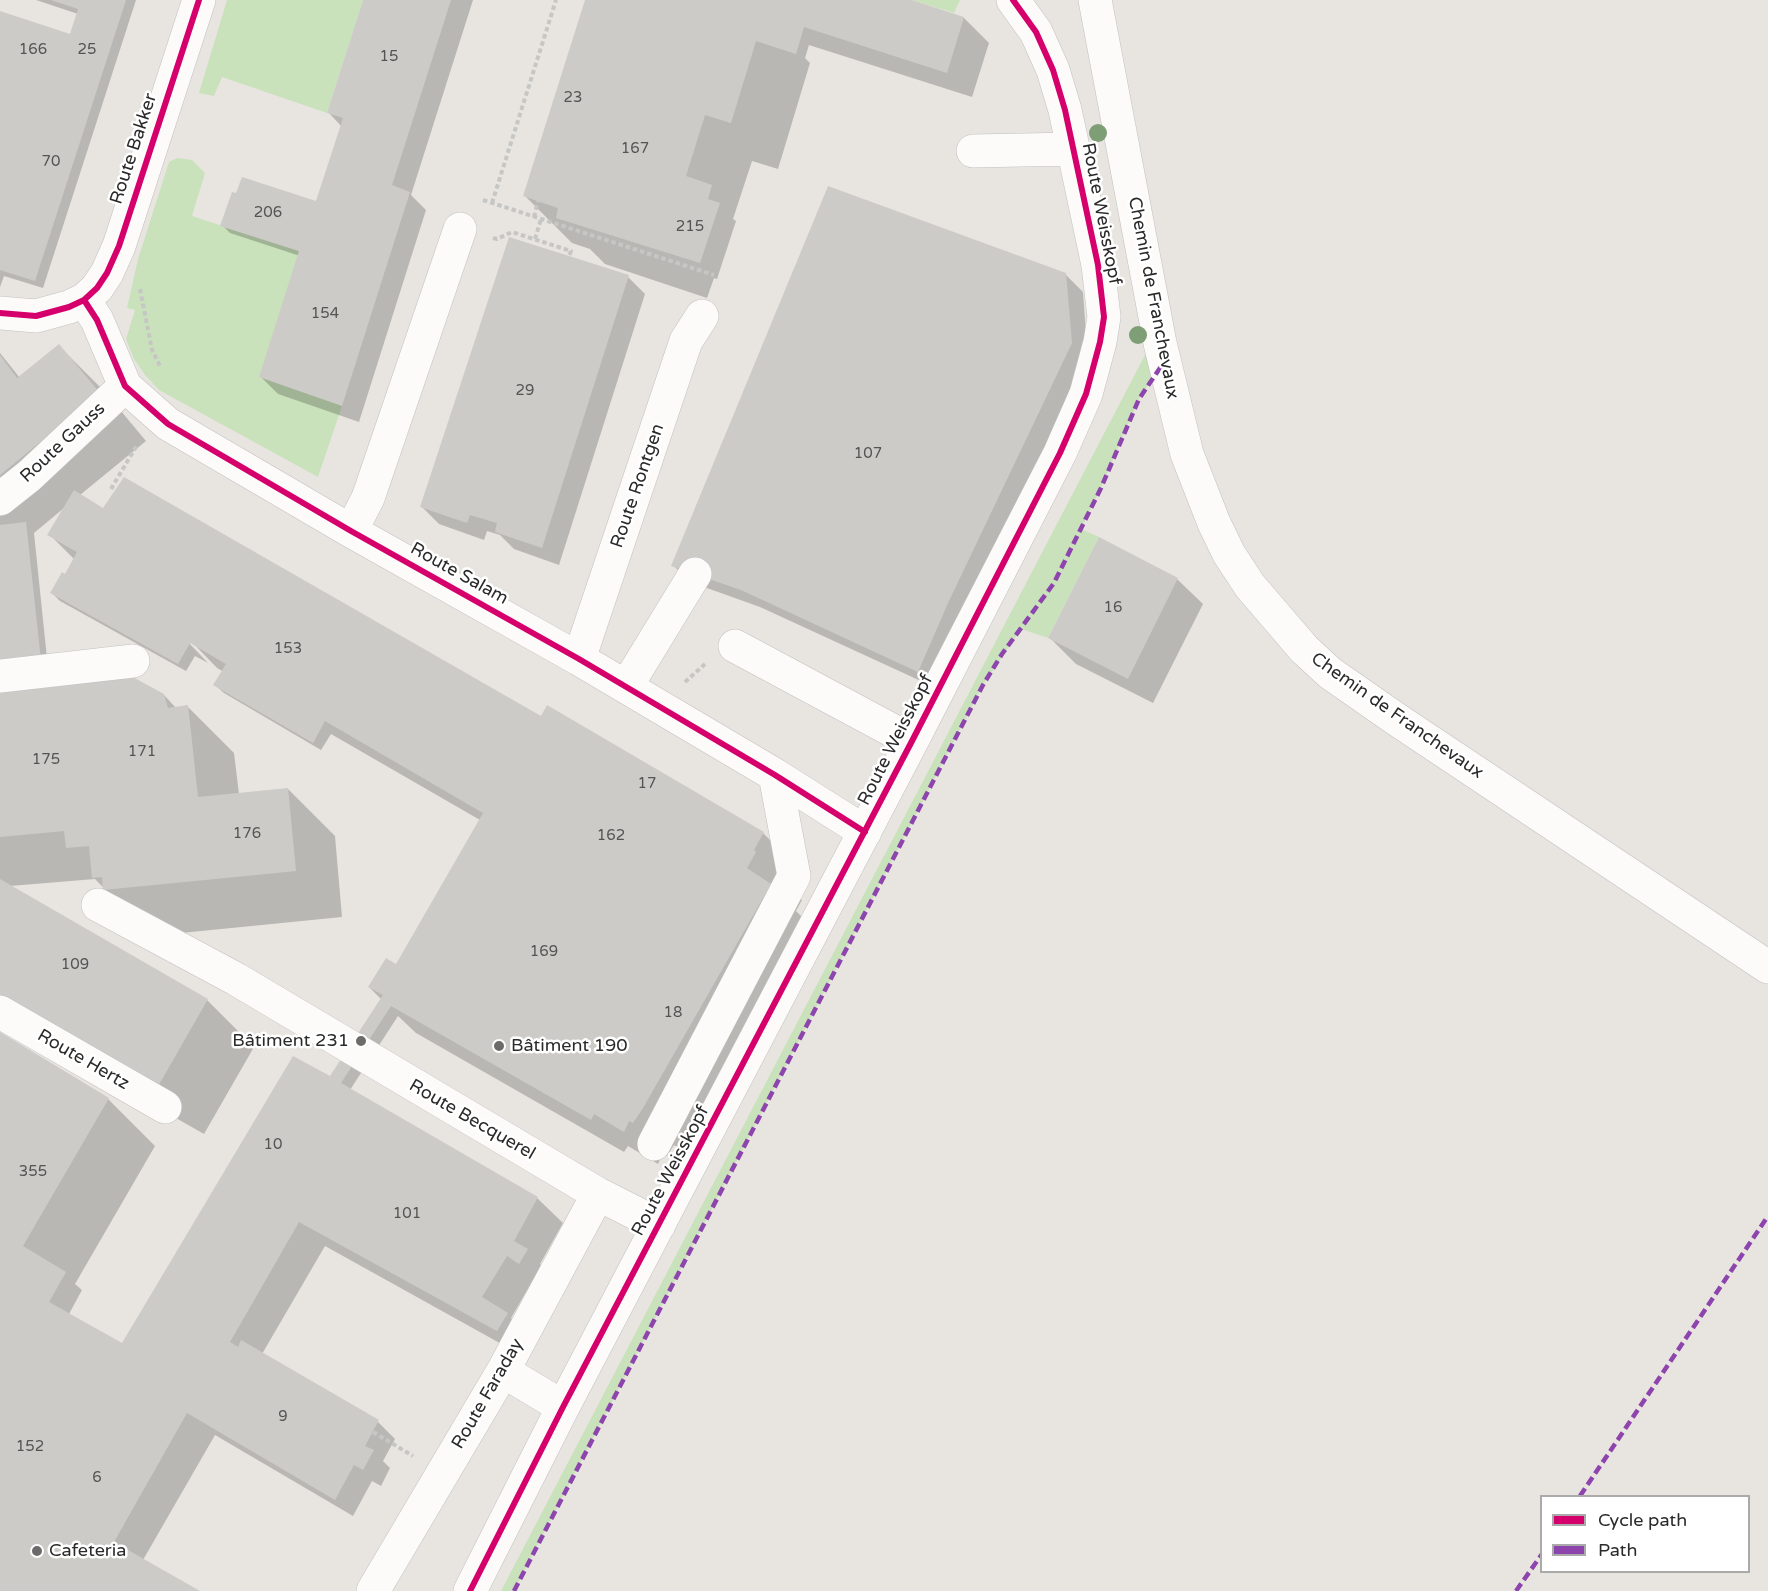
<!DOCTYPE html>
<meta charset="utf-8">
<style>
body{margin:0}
#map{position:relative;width:1768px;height:1591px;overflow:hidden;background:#e8e5e0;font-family:"Varela Round",sans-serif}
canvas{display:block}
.legend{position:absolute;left:1540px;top:1495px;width:210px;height:78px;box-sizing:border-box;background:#fff;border:2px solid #aaa;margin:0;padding:8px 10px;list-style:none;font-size:18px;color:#2a2a2a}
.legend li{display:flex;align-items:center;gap:12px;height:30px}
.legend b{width:30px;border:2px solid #aaa}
</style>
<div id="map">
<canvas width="1768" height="1591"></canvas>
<ul class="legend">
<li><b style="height:8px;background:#d6006c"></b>Cycle path</li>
<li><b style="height:8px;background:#8e44ad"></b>Path</li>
</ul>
</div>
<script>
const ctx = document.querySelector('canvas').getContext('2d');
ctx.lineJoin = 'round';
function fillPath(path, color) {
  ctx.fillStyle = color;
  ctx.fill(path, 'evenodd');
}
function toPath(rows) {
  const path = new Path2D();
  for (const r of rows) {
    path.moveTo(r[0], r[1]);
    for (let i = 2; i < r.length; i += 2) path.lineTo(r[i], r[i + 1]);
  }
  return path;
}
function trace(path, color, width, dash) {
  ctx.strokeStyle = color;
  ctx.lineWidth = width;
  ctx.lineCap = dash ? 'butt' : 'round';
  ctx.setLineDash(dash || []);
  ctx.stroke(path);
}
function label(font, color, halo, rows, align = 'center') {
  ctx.font = font + ' "Varela Round",sans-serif';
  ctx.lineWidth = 5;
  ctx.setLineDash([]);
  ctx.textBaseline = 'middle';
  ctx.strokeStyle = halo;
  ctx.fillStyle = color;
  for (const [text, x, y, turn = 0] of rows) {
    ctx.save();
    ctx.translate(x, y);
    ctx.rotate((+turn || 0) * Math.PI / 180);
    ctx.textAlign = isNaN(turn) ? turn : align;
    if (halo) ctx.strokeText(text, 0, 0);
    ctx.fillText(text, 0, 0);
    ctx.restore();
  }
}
const green = toPath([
 [227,0,363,0,327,113,222,77,214,96,199,93],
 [912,0,960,0,954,13],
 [177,158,192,160,205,173,192,216,299,251,342,406,318,477,159,390,145,375,134,359,126,339,135,310,127,308,138,259,169,162],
 [1146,353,1152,379,1139,399,1101,488,1081,529,1099,537,1048,638,1021,629,983,685,514,1591,501,1591]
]);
const shadow = toPath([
 [36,0,136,0,43,288,4,276,0,287,0,13,71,36,78,14],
 [365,0,473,0,411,195,426,210,359,422,278,394,261,377,300,256,230,233,222,225,316,202,342,127,329,113],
 [586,0,905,0,964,18,989,43,972,97,809,45,805,58,810,63,778,169,752,161,733,219,736,221,717,279,714,278,707,298,605,264,590,249,572,243,525,196],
 [1065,274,1083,292,1088,361,936,688,760,607,690,582,673,565],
 [628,277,645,294,559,565,514,549,500,535,487,531,484,540,439,524,422,507],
 [59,346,106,393,146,441,80,495,103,510,541,718,763,833,810,880,800,898,802,900,796,911,817,932,690,1154,674,1145,667,1156,663,1153,658,1164,628,1146,624,1152,416,1033,398,1016,350,1090,537,1198,563,1223,540,1264,552,1276,545,1289,533,1280,511,1318,532,1339,523,1356,325,1246,262,1354,378,1422,395,1439,383,1461,390,1468,381,1486,372,1481,353,1516,215,1435,143,1560,197,1591,0,1591,0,1034,108,1099,155,1146,75,1284,82,1290,69,1314,123,1347,337,1082,382,1000,369,987,396,966,480,820,331,734,321,750,224,693,215,685,224,672,217,668,189,639,189,643,208,663,195,656,186,671,60,601,52,593,66,575,75,560,49,534,64,508,34,533,48,668,0,673,0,353,20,378],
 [1177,579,1203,604,1153,703,1076,664,1050,638],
 [0,692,164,695,176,708,187,706,234,753,239,794,288,789,335,836,342,917,151,936,95,879,10,886,207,1000,254,1047,204,1134,0,1018]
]);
const building = toPath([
 [51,0,126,0,35,281,0,270,0,11,70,34,78,9],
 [363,0,451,0,392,185,410,192,342,406,259,377,299,251,220,226,232,192,236,193,242,177,316,201,343,118,327,113],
 [585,0,912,0,964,17,947,73,804,27,796,54,756,41,731,123,705,115,686,176,712,185,708,199,720,203,700,263,556,218,558,208,523,196],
 [828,186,1066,273,1072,343,948,603,918,672,741,590,671,566],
 [509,237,629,275,542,548,495,532,497,523,470,515,467,523,420,507],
 [59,344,100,393,0,475,0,355,17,378],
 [124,477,541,716,547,705,764,832,754,850,756,852,747,868,771,884,643,1108,633,1123,629,1121,624,1132,594,1114,591,1120,391,1006,341,1083,538,1197,514,1241,528,1249,519,1264,507,1256,482,1297,508,1313,497,1331,299,1222,230,1342,238,1347,241,1340,379,1420,365,1446,374,1450,363,1470,354,1465,335,1500,187,1413,114,1542,200,1591,0,1591,0,1032,109,1098,23,1246,66,1272,49,1302,122,1343,293,1056,330,1076,383,995,368,987,386,958,396,964,483,813,325,721,313,743,213,685,226,664,190,643,178,664,50,593,62,572,65,574,77,552,47,535,74,490,103,508],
 [26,522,41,661,0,665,0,525],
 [1099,537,1178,578,1128,679,1048,638],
 [131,676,164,694,168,708,188,705,198,797,288,788,296,871,103,890,102,877,92,878,89,846,66,848,64,831,0,837,0,690],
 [0,879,208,999,157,1088,0,999]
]);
const path = toPath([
 [483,200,714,275],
 [492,203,556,0],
 [534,217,538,201],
 [493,238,497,239,512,232,571,251,569,256],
 [535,239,541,219],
 [140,289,152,350,161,368],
 [111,489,137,445],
 [685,682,705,664],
 [373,1432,413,1456]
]);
const minor = toPath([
 [1095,0,1160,343,1187,454,1214,523,1229,554,1250,586,1304,649,1330,673,1396,719,1768,967],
 [973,151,1073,149],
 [84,300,97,320,125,386,168,424,351,531,579,659,775,775,865,832],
 [0,313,36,316,69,307,84,300,97,288,107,273,119,246,199,0],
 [0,499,29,476,125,386],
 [351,531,368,498,460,229],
 [735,646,912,741],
 [579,659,686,341,702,316],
 [0,676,133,661],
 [626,687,695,574],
 [98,905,236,979,598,1194,659,1225],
 [0,1012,165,1107],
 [654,1144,794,876,775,775],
 [503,1371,563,1407],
 [373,1591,503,1371,598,1194],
 [470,1591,563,1407,912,741,1060,453,1086,394,1100,342,1104,317,1098,265,1065,110,1053,70,1036,32,1013,0]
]);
const quiet = toPath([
 [1580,1496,1768,1216],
 [514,1591,983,685,1002,654,1054,583,1101,488,1139,399,1164,362],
 [1516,1591,1542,1554]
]);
const cycleway = toPath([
 [84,300,97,320,125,386,168,424,351,531,579,659,775,775,865,832],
 [0,313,36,316,69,307,84,300,97,288,107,273,119,246,199,0],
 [470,1591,563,1407,912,741,1060,453,1086,394,1100,342,1104,317,1098,265,1065,110,1053,70,1036,32,1013,0]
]);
const trees = [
 [1098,133],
 [1138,335]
];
const markers = [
 [361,1041,6,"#6c6b6a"],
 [499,1046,6,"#6c6b6a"],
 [37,1551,6,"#6c6b6a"]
];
const numberNames = [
 ["166",33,50],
 ["25",87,50],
 ["15",389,57],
 ["23",573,98],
 ["167",635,149],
 ["70",51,162],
 ["206",268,213],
 ["215",690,227],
 ["154",325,314],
 ["29",525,391],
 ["107",868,454],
 ["16",1113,608],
 ["153",288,649],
 ["171",142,752],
 ["175",46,760],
 ["17",647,784],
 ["176",247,834],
 ["162",611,836],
 ["169",544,952],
 ["109",75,965],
 ["18",673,1013],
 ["10",273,1145],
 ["355",33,1172],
 ["101",407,1214],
 ["9",283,1417],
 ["152",30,1447],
 ["6",97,1478]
];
const streetNames = [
 ["Route Bakker",134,149,-72],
 ["Route Weisskopf",1101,214,79],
 ["Chemin de Franchevaux",1153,298,79],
 ["Route Gauss",63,443,-43],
 ["Route Rontgen",638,486,-71],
 ["Route Salam",459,574,29],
 ["Chemin de Franchevaux",1397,716,35],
 ["Route Weisskopf",896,740,-63],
 ["Route Hertz",83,1060,30],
 ["Route Becquerel",472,1120,30],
 ["Route Weisskopf",671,1171,-62],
 ["Route Faraday",488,1394,-60]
];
const poiNames = [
 ["Bâtiment 231",349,1041,"right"],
 ["Bâtiment 190",511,1046],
 ["Cafeteria",49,1551]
];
fillPath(green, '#c9e2bb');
fillPath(shadow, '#0003');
fillPath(building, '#cdcbc7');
trace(minor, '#c1c1c1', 34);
trace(path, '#c6c6c5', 4, [4.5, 3]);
trace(minor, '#fcfbfa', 33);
trace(quiet, '#8e44ad', 4.5, [9, 4.5]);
trace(cycleway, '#d6006c', 6);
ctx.fillStyle = '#7e9e75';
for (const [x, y] of trees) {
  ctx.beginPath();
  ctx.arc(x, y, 9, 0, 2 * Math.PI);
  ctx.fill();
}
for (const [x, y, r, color] of markers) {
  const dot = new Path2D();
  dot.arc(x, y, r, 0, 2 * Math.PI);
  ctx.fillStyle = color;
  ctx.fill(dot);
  trace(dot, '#fff', 2);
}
label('15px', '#545453', null, numberNames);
label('18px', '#2a2a2a', '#fff', streetNames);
label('18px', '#2a2a2a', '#fff', poiNames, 'left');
</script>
